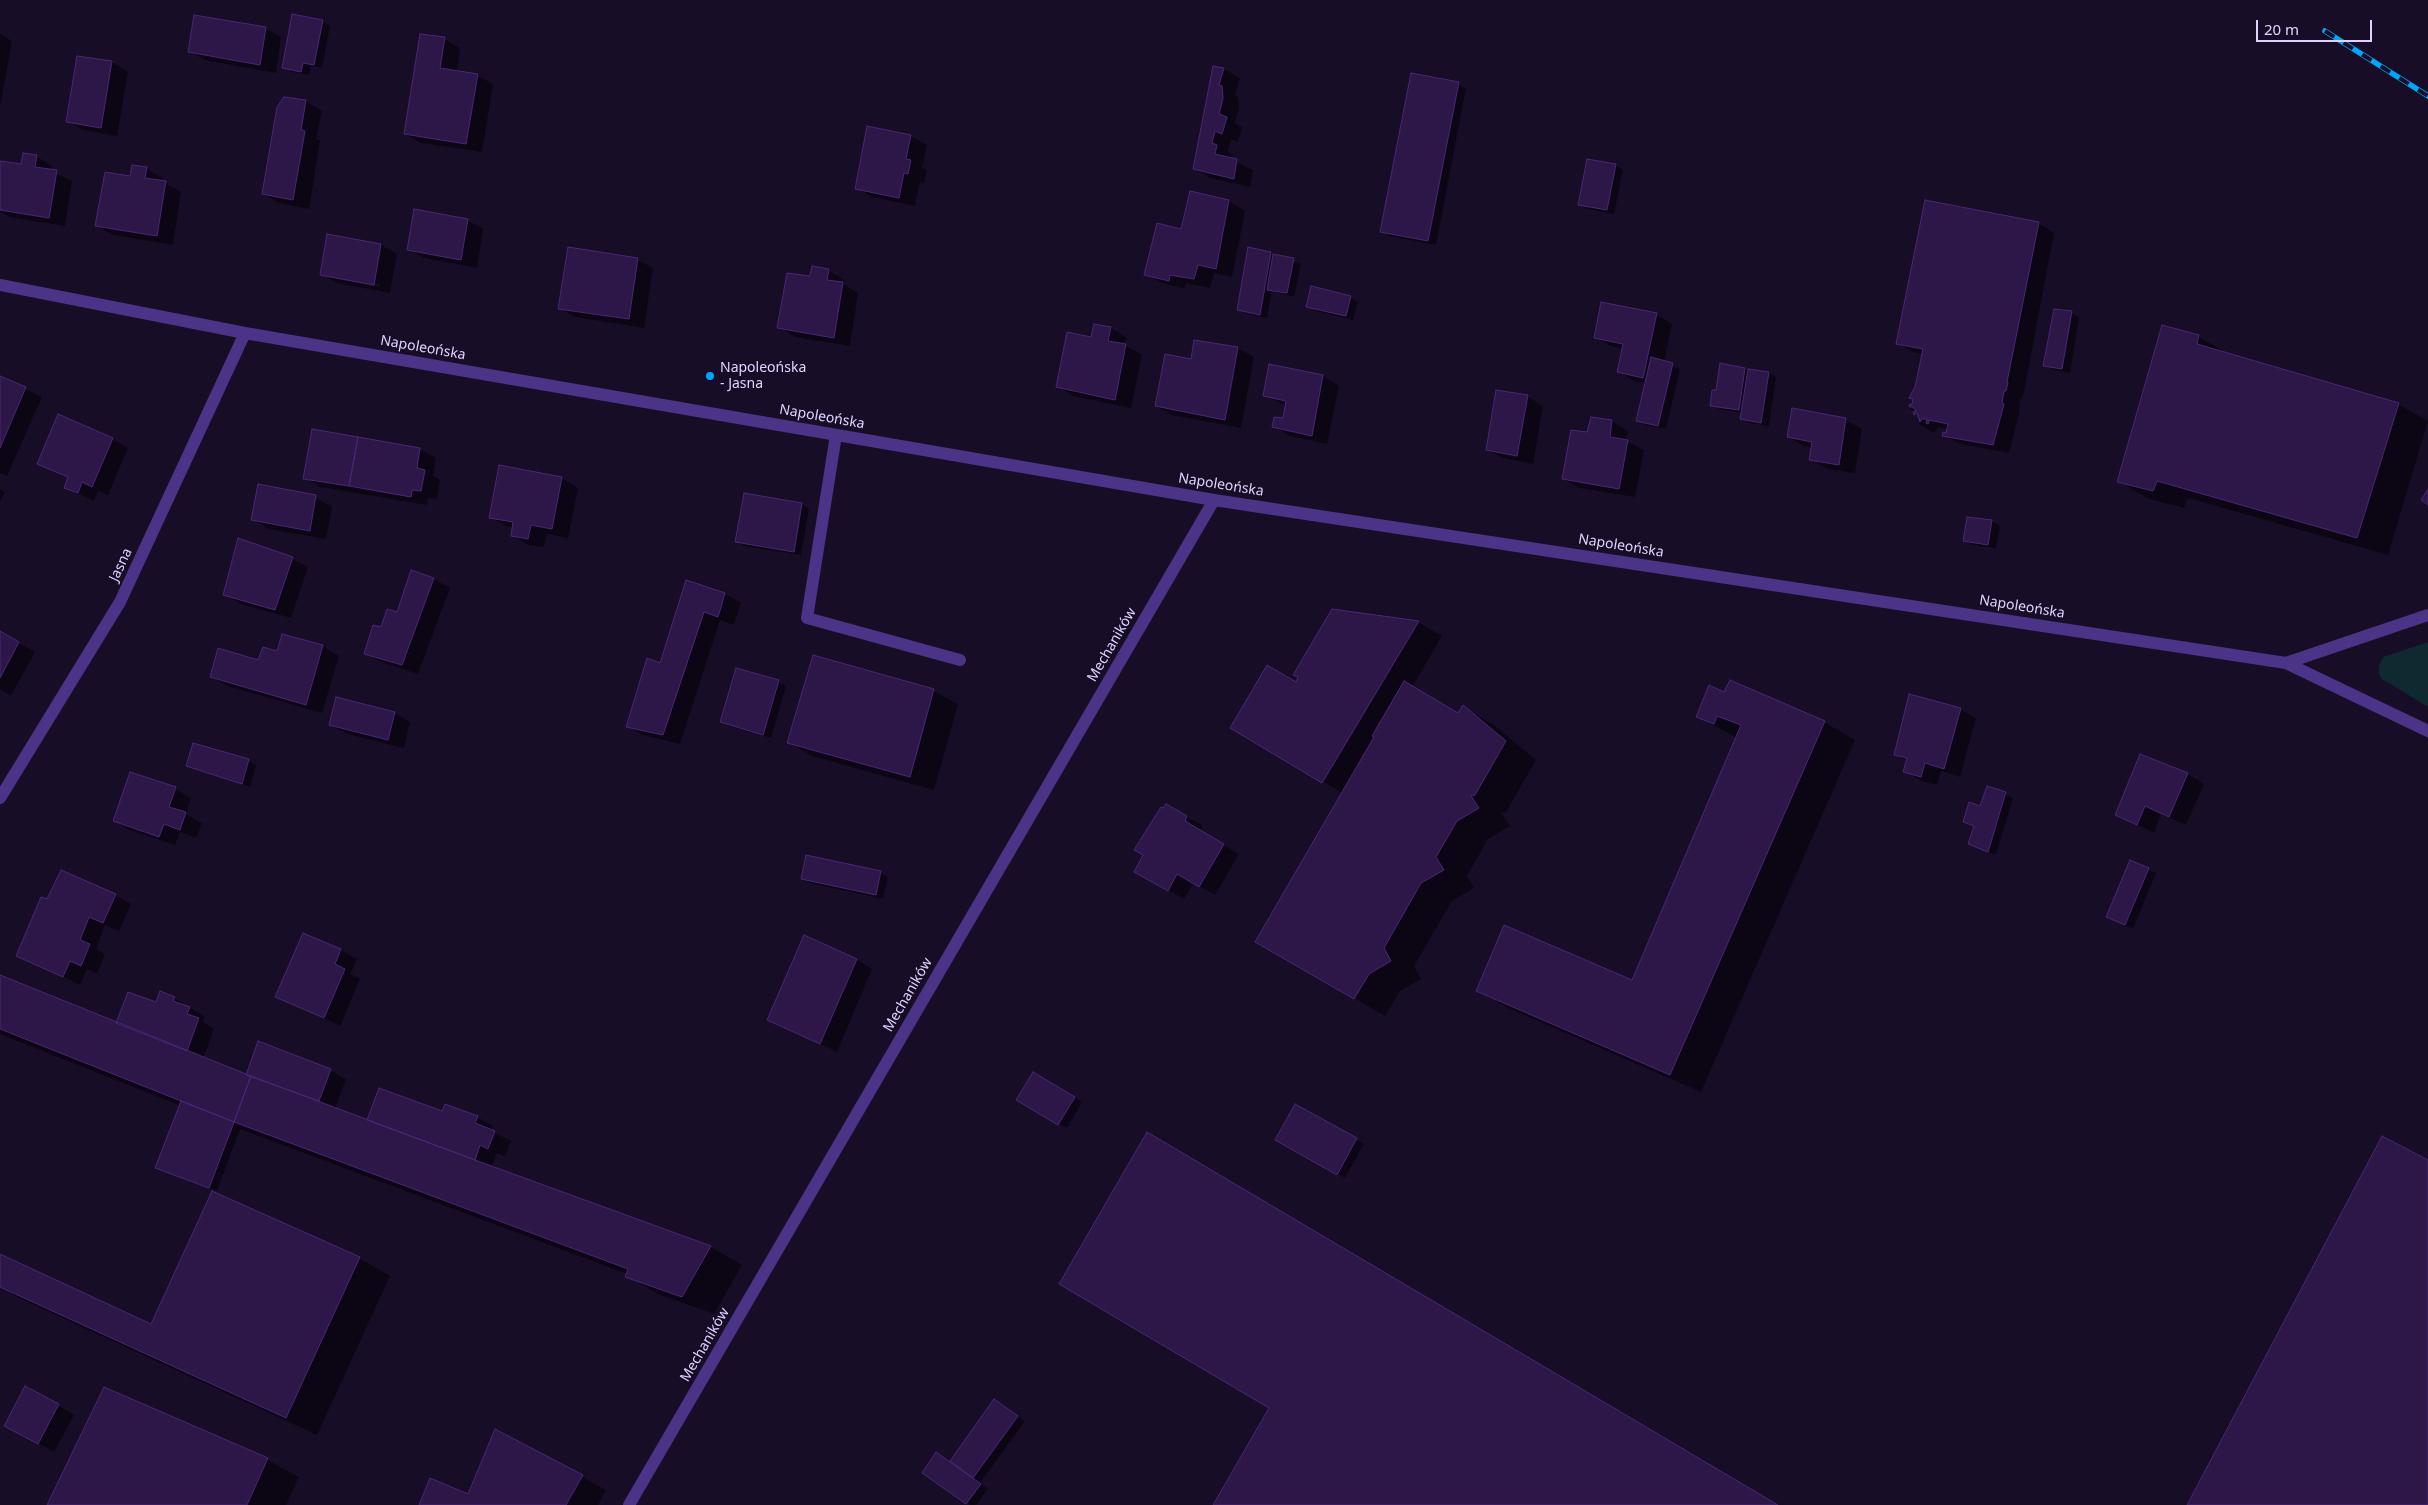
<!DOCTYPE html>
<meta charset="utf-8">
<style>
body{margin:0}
#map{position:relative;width:2428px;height:1505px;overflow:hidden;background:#170d26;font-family:"Noto Sans",sans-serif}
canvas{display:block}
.scale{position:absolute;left:2256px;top:20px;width:116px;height:22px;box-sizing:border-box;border:2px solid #e1d1ff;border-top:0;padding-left:6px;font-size:15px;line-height:18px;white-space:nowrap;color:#e1d1ff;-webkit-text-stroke:4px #170d26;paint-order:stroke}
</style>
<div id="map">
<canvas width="2428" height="1505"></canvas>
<div class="scale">20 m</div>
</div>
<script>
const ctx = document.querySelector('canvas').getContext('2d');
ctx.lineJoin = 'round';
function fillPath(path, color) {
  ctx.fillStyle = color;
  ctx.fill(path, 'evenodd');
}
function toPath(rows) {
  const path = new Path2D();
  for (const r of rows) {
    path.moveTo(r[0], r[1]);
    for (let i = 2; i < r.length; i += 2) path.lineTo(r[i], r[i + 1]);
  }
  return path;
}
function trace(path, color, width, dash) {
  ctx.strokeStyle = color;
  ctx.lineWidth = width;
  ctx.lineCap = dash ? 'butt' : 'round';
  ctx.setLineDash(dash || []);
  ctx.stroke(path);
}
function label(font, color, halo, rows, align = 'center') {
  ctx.font = font + ' "Noto Sans",sans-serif';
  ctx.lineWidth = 4;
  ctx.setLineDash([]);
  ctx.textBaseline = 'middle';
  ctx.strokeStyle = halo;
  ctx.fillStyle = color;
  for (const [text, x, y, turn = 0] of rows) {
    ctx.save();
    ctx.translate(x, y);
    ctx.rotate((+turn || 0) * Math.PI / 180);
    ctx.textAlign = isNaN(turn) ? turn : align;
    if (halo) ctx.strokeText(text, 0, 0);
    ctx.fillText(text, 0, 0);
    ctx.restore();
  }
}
const green = toPath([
 [2428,642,2428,707,2382,679,2379,674,2379,666,2383,657]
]);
const shadow = toPath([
 [322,21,330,26,322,68,311,66,309,75,291,72,284,67],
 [265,28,281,37,276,73,205,60,189,51],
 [0,34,12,41,0,108],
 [444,39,460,48,457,72,477,75,493,84,482,152,421,143,405,134],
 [78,57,112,62,128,72,117,136,83,130,67,121],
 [1214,67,1224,69,1240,78,1235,95,1238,97,1239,108,1235,123,1242,127,1238,142,1231,139,1228,152,1233,155,1232,160,1253,170,1250,187,1210,178,1194,168],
 [1412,75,1459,84,1466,88,1436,245,1389,236,1382,231],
 [285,98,306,101,322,111,316,139,320,141,309,209,279,203,263,194],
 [868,127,911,136,927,145,922,168,927,170,924,183,920,182,915,206,872,197,856,188],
 [36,156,52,166,51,171,72,181,65,226,9,217,0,212,0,165,22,166],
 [1616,165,1623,170,1614,214,1587,209,1580,204],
 [146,168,162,178,162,182,181,192,173,245,113,235,97,226,132,177],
 [1229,201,1245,211,1232,277,1214,273,1210,288,1186,283,1185,289,1162,283,1146,274,1182,231],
 [467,220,483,229,477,268,424,258,408,249],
 [2038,223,2054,233,2024,392,2022,399,2020,399,2019,414,2009,453,1960,444,1944,435,1947,434,1948,429,1938,427,1934,433,1919,424,1921,417,1908,407,1913,405,1923,354,1913,352,1897,343],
 [328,236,381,245,397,254,390,293,337,283,321,274],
 [337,277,380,284,380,287,337,279],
 [1249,249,1271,253,1301,264,1294,297,1272,291,1267,318,1246,314,1238,309],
 [637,259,653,268,644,328,575,317,559,308],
 [828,270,844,280,843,284,858,293,850,346,795,337,779,327,812,278],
 [1350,297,1358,302,1353,320,1315,311,1307,306],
 [2071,313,2079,317,2070,373,2053,370,2045,365],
 [1656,314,1672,324,1664,362,1680,369,1666,429,1645,425,1637,420,1646,383,1634,381,1619,372,1623,349,1611,346,1595,337],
 [1111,328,1127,338,1125,345,1142,355,1131,408,1073,396,1057,386,1092,339],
 [2199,337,2230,355,2398,404,2428,421,2388,555,2188,498,2184,508,2149,499,2118,481],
 [1238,348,1254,357,1241,428,1172,415,1156,406,1192,360],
 [1721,365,1769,373,1776,377,1769,426,1749,423,1742,418,1742,413,1719,409,1711,405,1718,392],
 [1323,376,1339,386,1327,444,1290,436,1274,427,1284,420,1286,406,1264,395],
 [0,377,42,397,7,476,0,473],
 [1527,396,1543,406,1533,464,1503,458,1487,449],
 [1793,410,1846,420,1862,429,1855,473,1827,469,1811,460,1813,448,1804,446,1788,437],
 [1592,418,1612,421,1628,431,1626,441,1644,450,1635,497,1579,488,1563,479,1588,434],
 [113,439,128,448,108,495,98,491,94,501,65,487,69,478,39,463],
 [420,449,436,458,433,476,440,480,437,499,428,498,427,505,320,487,304,478],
 [562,478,578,488,568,538,547,534,544,547,528,545,512,535,513,528,506,526,490,517],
 [259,485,316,498,332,507,326,539,268,529,252,519],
 [0,489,5,492,0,502],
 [745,494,802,504,809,509,801,555,744,546,737,541],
 [1968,518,1992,521,2000,526,1996,548,1972,545,1965,541],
 [239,540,274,550,308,567,291,618,241,604,225,594],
 [412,572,434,579,450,588,418,674,381,662,365,653,382,629,398,614],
 [687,582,725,594,741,603,734,625,720,620,680,744,643,735,627,726,661,664],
 [1418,622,1442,636,1412,687,1459,714,1463,707,1494,725,1536,760,1506,812,1501,813,1510,826,1488,839,1467,876,1474,888,1452,901,1414,966,1421,979,1400,991,1385,1016,1256,941,1342,793,1231,727,1297,684],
 [0,632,35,652,11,696,0,689],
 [283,635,323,646,339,656,322,713,227,686,212,677,259,661,278,652],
 [814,656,934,691,958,704,934,790,812,756,788,742],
 [737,670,779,682,786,686,771,738,730,726,722,722],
 [1725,693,1824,722,1855,740,1701,1092,1508,1008,1477,990,1633,982,1737,738,1697,716],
 [1960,709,1976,718,1960,777,1941,771,1937,785,1921,781,1905,771,1907,761,1895,754],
 [394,713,410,722,404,748,347,734,331,725],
 [2141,756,2188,774,2204,784,2186,825,2161,814,2154,833,2116,814],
 [249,761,256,765,250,787,187,766],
 [131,773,176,789,191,798,186,814,202,823,196,838,180,832,175,845,130,830,114,821],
 [1988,787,2013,798,1996,855,1969,844,1975,827,1964,821,1981,807],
 [1167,806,1203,826,1200,831,1239,854,1215,895,1194,883,1184,899,1136,872],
 [2148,869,2156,873,2133,929,2108,917],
 [880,872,888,877,883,899,810,883,802,878],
 [115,895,131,904,119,931,105,925,96,949,105,954,97,974,87,969,80,985,17,955,48,901],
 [341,950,357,959,350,974,360,979,340,1026,277,996],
 [857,960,872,969,837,1052,768,1019],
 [0,976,117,1024,157,1004,174,998,205,1017,203,1022,214,1029,203,1059,251,1078,330,1070,346,1079,335,1109,368,1121,443,1113,477,1117,493,1126,491,1131,511,1141,505,1157,497,1153,492,1166,711,1247,742,1265,714,1314,658,1294,627,1276,627,1274,240,1129,217,1191,164,1171,181,1106,0,1034],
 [1033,1073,1082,1102,1067,1128,1018,1099],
 [1296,1105,1364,1144,1345,1178,1276,1140],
 [0,1255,151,1325,359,1258,390,1276,317,1435,19,1298,0,1287],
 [105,1388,268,1460,299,1477,286,1505,48,1505],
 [995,1401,1025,1421,980,1483,988,1489,976,1505,970,1505,924,1472,937,1453,951,1462],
 [58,1405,74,1415,54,1452,22,1435],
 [496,1430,606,1490,598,1505,420,1505,469,1495]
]);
const building = toPath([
 [292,14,323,20,314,65,303,63,301,72,282,68,292,14],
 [194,15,266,27,260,65,188,52,194,15],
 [420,34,445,37,440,68,478,74,466,144,404,134,420,34],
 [77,56,112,61,101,128,66,122,77,56],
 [1213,66,1224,68,1219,85,1222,86,1223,98,1219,114,1227,117,1222,134,1215,131,1212,143,1217,145,1215,154,1237,159,1234,179,1193,169,1213,66],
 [1411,73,1459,82,1428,241,1380,232,1411,73],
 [284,97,306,100,301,130,305,131,293,200,262,194,277,107,284,97],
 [867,126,911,135,906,159,911,160,908,174,904,173,899,198,855,189,867,126],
 [23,153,37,155,35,167,57,170,49,218,0,210,0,161,21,164,23,153],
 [1587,159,1616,164,1607,210,1578,205,1587,159],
 [132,165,147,167,145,178,166,181,157,236,95,226,105,172,130,176,132,165],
 [1190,191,1229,200,1216,269,1198,265,1194,279,1170,275,1169,281,1144,275,1157,223,1181,229,1190,191],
 [1925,200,2039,222,2007,382,2008,382,2006,391,2004,391,2002,403,2004,404,1993,445,1942,436,1943,432,1946,433,1948,424,1929,420,1928,424,1926,423,1927,419,1922,419,1920,422,1917,413,1914,415,1913,412,1916,411,1913,407,1909,407,1909,405,1912,404,1913,399,1909,398,1915,387,1923,349,1896,344,1925,200],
 [414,209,468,219,461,260,407,250,414,209],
 [327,234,381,244,374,285,320,275,327,234],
 [568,247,638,258,629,319,558,309,568,247],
 [1248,247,1271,252,1260,315,1237,310,1248,247],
 [1273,254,1294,258,1287,293,1267,290,1273,254],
 [812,266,829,269,827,280,843,282,834,338,777,328,787,273,810,276,812,266],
 [1311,286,1351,296,1346,316,1306,307,1311,286],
 [1601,302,1657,313,1643,378,1617,372,1623,344,1594,338,1601,302],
 [2054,309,2072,311,2062,369,2043,366,2054,309],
 [1094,324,1111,327,1108,341,1126,344,1115,400,1056,387,1067,332,1091,337,1094,324],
 [2162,325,2199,335,2197,344,2399,403,2357,538,2157,481,2153,491,2117,482,2162,325],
 [1194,340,1238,347,1225,420,1155,406,1165,354,1191,359,1194,340],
 [1651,357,1673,363,1658,426,1636,421,1651,357],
 [1720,363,1745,368,1739,410,1710,406,1712,390,1716,390,1720,363],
 [1269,364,1323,375,1312,436,1272,427,1274,417,1283,418,1286,401,1263,396,1269,364],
 [1748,369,1769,372,1761,423,1740,419,1748,369],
 [0,376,26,387,0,448,0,376],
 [1496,390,1528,395,1517,456,1486,450,1496,390],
 [1792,408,1846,418,1839,465,1809,460,1812,442,1787,437,1792,408],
 [58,414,113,438,92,487,82,482,78,493,64,488,68,477,37,464,58,414],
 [1591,417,1612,420,1610,437,1628,440,1619,489,1562,479,1571,430,1587,432,1591,417],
 [312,429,358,437,349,486,303,479,312,429],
 [358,437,420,448,417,468,425,470,421,491,412,490,411,497,349,486,358,437],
 [499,465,562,477,552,529,531,525,528,539,511,536,513,522,489,518,499,465],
 [258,484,316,495,310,531,251,520,258,484],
 [2428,489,2428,505,2421,500,2428,489],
 [744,493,802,503,794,552,735,542,744,493],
 [1967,517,1992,520,1988,545,1963,541,1967,517],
 [238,538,293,557,275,610,223,595,238,538],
 [411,570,434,578,402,665,364,654,373,625,381,627,387,609,397,612,411,570],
 [686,580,725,593,718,617,704,612,663,735,626,727,647,658,660,663,686,580],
 [1332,609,1419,621,1322,783,1230,728,1267,665,1296,682,1298,677,1293,675,1332,609],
 [0,631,19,642,0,678,0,631],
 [282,634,323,645,306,705,210,677,218,648,258,660,263,647,277,651,282,634],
 [813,655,934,689,910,777,787,743,813,655],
 [736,668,779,680,763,735,720,722,736,668],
 [1730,680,1825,721,1670,1075,1476,991,1504,925,1632,980,1741,725,1717,716,1714,724,1696,717,1709,685,1724,692,1730,680],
 [1404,681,1458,713,1463,705,1506,741,1475,795,1471,796,1479,808,1457,821,1436,857,1444,870,1421,883,1384,948,1391,961,1369,974,1354,999,1255,942,1374,737,1372,736,1404,681],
 [1909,694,1961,708,1944,769,1925,763,1921,777,1903,772,1907,758,1894,755,1909,694],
 [336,697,395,712,388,740,329,725,336,697],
 [193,743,249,759,242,784,186,766,193,743],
 [2140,754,2188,773,2169,817,2145,806,2137,825,2115,815,2140,754],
 [130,772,176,787,169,807,186,812,180,830,164,824,159,837,113,821,130,772],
 [1987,786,2006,792,1988,852,1968,844,1974,826,1963,822,1969,802,1980,806,1987,786],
 [1166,804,1187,816,1185,821,1224,844,1199,887,1177,874,1168,891,1134,872,1143,855,1134,850,1161,807,1163,808,1166,804],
 [806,855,881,871,876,895,801,879,806,855],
 [2130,860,2149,868,2125,925,2106,917,2130,860],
 [61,870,116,894,103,923,89,917,80,940,90,944,81,966,70,961,63,977,16,956,41,897,47,899,61,870],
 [303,933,341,949,335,964,345,969,324,1018,275,997,303,933],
 [804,935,857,959,820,1044,767,1020,804,935],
 [0,975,251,1076,234,1122,0,1029,0,975],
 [160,991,175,997,173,1001,190,1007,187,1014,199,1018,187,1051,116,1023,128,992,156,1002,160,991],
 [258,1041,331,1069,319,1101,246,1075,258,1041],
 [1033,1072,1075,1097,1058,1125,1016,1100,1033,1072],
 [251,1076,475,1160,711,1246,682,1297,625,1277,628,1269,234,1122,251,1076],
 [379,1088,442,1111,445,1104,478,1116,475,1123,495,1131,488,1149,480,1145,475,1160,367,1120,379,1088],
 [181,1101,234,1122,209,1188,155,1168,181,1101],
 [1295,1104,1357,1138,1337,1175,1275,1140,1295,1104],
 [1147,1132,1778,1505,1213,1505,1269,1408,1059,1284,1147,1132],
 [2382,1136,2428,1160,2428,1505,2187,1505,2382,1136],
 [212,1191,360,1257,286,1418,0,1287,0,1254,151,1324,212,1191],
 [25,1386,59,1404,38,1444,4,1426,25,1386],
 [104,1387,268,1458,247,1505,47,1505,104,1387],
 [994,1399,1018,1416,973,1478,950,1461,994,1399],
 [495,1429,583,1475,566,1505,419,1505,430,1478,468,1494,495,1429],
 [936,1452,981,1484,966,1504,922,1473,936,1452]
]);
const service = toPath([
 [836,435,807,618,960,660],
 [2286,663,2428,615]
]);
const minor = toPath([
 [0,285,245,333,1214,500,2286,663,2428,731],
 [0,798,120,602,245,333],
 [629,1505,1214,500]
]);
const rail = toPath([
 [2325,31,2428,96]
]);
const markers = [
 [710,376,5,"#00a6fc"]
];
const streetNames = [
 ["Napoleońska",423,348,10],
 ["Napoleońska",822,417,10],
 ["Napoleońska",1221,485,9],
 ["Napoleońska",1621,546,9],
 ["Jasna",121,565,-65],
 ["Napoleońska",2022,607,9],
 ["Mechaników",1112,645,-60],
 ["Mechaników",908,995,-60],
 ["Mechaników",705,1345,-60]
];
const poiNames = [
 ["Napoleońska",720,368],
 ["- Jasna",720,384]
];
fillPath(green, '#0f2930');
fillPath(shadow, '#0007');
fillPath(building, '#2d1748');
trace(building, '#4a2776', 1);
trace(service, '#4b3488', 12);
trace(minor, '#4b3488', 12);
trace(rail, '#00a6fc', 5.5);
trace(rail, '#170d26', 4, [11]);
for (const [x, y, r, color] of markers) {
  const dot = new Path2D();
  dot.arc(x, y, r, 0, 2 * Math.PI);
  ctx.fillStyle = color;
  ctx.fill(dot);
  trace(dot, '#170d26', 2);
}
label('14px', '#e1d1ff', '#170d26', streetNames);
label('14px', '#e1d1ff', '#170d26', poiNames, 'left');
</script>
